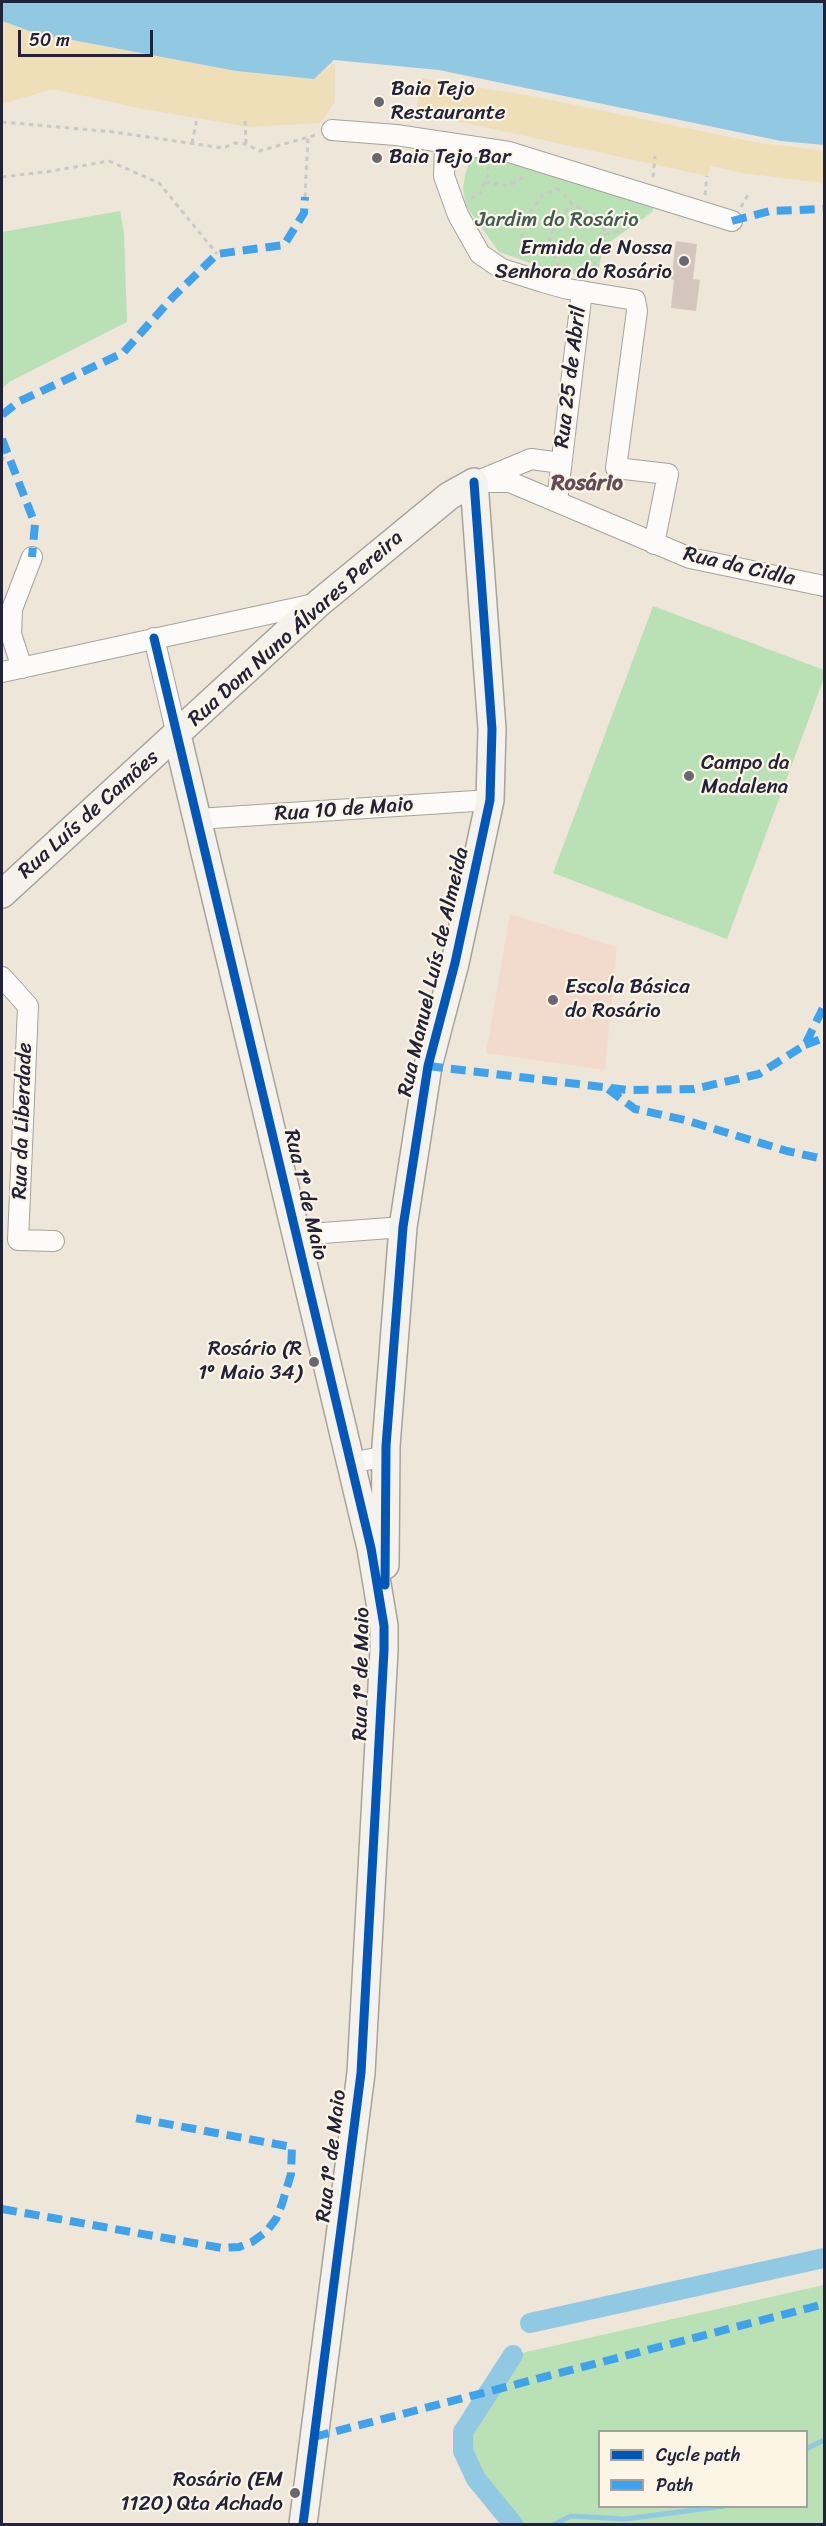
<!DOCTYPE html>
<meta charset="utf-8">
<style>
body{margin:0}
#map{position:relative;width:826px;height:2526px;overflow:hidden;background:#eee6d8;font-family:Sriracha,sans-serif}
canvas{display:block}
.frame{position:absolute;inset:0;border:3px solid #22223b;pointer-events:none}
.legend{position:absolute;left:598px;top:2430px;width:210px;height:78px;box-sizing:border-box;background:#fcf5e5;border:2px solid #a5a1a1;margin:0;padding:8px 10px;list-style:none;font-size:18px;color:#22223b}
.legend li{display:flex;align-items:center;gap:12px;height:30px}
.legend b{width:30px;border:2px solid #a5a1a1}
.scale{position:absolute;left:18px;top:30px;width:135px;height:27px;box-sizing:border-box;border:3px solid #22223b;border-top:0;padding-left:8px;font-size:18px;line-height:21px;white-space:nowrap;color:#22223b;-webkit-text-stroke:4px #fcf5e5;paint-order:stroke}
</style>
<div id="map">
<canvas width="826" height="2526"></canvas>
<div class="frame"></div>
<ul class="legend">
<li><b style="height:8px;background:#0057b8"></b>Cycle path</li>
<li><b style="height:8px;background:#3ea2ec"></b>Path</li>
</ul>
<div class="scale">50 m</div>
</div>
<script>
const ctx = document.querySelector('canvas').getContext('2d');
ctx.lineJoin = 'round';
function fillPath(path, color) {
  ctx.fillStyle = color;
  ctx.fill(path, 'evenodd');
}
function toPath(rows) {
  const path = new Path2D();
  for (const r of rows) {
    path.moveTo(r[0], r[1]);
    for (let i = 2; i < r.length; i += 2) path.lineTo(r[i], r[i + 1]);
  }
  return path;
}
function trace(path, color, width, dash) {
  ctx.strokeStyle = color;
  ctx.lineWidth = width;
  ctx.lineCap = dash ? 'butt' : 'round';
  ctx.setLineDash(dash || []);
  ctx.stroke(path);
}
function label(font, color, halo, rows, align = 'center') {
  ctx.font = font + ' Sriracha,sans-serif';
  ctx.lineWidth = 4.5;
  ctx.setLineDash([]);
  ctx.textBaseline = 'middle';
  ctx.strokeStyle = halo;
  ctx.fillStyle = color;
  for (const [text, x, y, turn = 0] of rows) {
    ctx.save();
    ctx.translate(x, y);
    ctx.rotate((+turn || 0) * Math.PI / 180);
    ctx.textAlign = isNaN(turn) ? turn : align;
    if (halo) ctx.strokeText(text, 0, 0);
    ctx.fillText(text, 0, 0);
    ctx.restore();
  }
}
const built = toPath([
 [510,914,617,947,605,1070,486,1053]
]);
const green = toPath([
 [482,150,655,203,652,212,603,247,597,278,545,268,499,252,466,206,463,189,465,175,470,160],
 [120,211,124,233,127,322,9,382,2,389,2,232],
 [653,606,824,670,824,678,727,939,553,873],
 [824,2285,824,2524,513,2524,476,2479,463,2451,469,2422,513,2355],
 [600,2432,806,2432,806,2506,600,2506]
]);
const sand = toPath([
 [2,21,35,33,236,71,314,79,335,63,335,102,320,123,249,127,138,108,53,89,2,104],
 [421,78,531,96,754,142,824,151,824,183,743,173,711,166,707,176,416,112]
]);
const water = toPath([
 [2,2,824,2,824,145,781,141,439,70,334,60,314,79,236,71,35,33,2,21]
]);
const stream = toPath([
 [806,2449,824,2440],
 [555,2524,571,2516,625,2519,725,2506]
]);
const canal = toPath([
 [530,2323,824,2258],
 [513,2355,463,2432,463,2451,476,2479,513,2524]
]);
const building = toPath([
 [676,241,697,244,693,279,700,280,696,311,671,308,674,280,671,279]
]);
const path = toPath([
 [245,121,246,143],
 [2,122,114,132,223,148,235,143,246,144,259,151,316,135],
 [192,143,197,118],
 [2,177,52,171,109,161,159,183,217,254],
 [653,177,655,156],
 [485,182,508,186,525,176],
 [557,188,573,205,599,217,606,234],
 [705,195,707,176],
 [305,197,308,137],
 [471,199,480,193,489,172,488,167],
 [741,207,749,193],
 [520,256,522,236,528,215,542,196,557,189],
 [559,267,549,242,555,220,573,205],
 [591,274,595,268,595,244,606,234,621,231,637,212],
 [2,461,7,452]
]);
const street = toPath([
 [332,130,396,135,509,152,732,221],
 [445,142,444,176,458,215,480,254,502,269,543,282,568,289,635,300,637,311,616,468,668,474,654,544],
 [483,479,531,459,561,463],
 [474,482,510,482,690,558,824,586],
 [557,501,582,291],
 [154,638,177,735],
 [22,668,11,634,12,609,32,557],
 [2,672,319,603],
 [197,819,490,800],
 [2,977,28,1006,18,1240,54,1241],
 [296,1235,403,1227],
 [351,1463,386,1456]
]);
const secondary = toPath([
 [177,735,371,1548,384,1626,384,1650,361,2073,303,2524],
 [2,894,319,603,449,496,474,482,492,729,490,800,455,963,428,1066,403,1227,386,1446,385,1565]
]);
const quiet = toPath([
 [732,221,770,211,824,209],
 [2,415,18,402,123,353,173,297,217,254,284,245,304,213,305,197],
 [2,439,35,524,32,557],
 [805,1045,824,1038],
 [428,1066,627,1090,694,1089,759,1074,805,1045,824,1006],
 [608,1089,635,1109,685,1120,787,1151,824,1159],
 [2,2209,222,2248,239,2247,252,2242,266,2232,276,2219,282,2204,291,2174,292,2147,135,2118],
 [314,2437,824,2304]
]);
const cycleway = toPath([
 [154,638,371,1548,384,1626,384,1650,361,2073,303,2524],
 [385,1585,386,1446,403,1227,428,1066,455,963,490,800,492,729,474,482]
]);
const markers = [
 [379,102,6,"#696772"],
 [377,158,6,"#696772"],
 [684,261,6,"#696772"],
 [689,776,6,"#696772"],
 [553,1000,6,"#696772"],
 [314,1362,6,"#696772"],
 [295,2493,6,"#696772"]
];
const poiNames = [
 ["Baia Tejo",391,90],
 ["Restaurante",391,114],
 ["Baia Tejo Bar",389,158],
 ["Ermida de Nossa",672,249,"right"],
 ["Senhora do Rosário",672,273,"right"],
 ["Campo da",701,764],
 ["Madalena",701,788],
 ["Escola Básica",565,988],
 ["do Rosário",565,1012],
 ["Rosário (R",302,1350,"right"],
 ["1º Maio 34)",302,1374,"right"],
 ["Rosário (EM",283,2481,"right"],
 ["1120) Qta Achado",283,2505,"right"]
];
const parkNames = [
 ["Jardim do Rosário",557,221]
];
const streetNames = [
 ["Rua 25 de Abril",571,377,-83],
 ["Rua da Cidla",739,567,13],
 ["Rua Dom Nuno Álvares Pereira",296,629,-42],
 ["Rua 10 de Maio",344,810,-4],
 ["Rua Luís de Camões",89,815,-42],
 ["Rua Manuel Luís de Almeida",434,972,-77],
 ["Rua da Liberdade",23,1121,-88],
 ["Rua 1º de Maio",305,1195,77],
 ["Rua 1º de Maio",362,1674,-89],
 ["Rua 1º de Maio",332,2156,-83]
];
const neighbourhoodNames = [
 ["Rosário",587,484]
];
fillPath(built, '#f2dbcc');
fillPath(green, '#bae0b5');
fillPath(sand, '#eedfb8');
fillPath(water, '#92c9e2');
trace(stream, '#92c9e2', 5);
trace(canal, '#92c9e2', 20);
fillPath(building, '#d5c6bd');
trace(street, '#a6a29d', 22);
trace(secondary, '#a6a29d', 30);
trace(path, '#cac9c7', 3, [4.5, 4.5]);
trace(street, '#fcfbf9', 20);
trace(secondary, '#f5f1eb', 27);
trace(quiet, '#3ea2ec', 8, [15, 8]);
trace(cycleway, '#0057b8', 9);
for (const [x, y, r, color] of markers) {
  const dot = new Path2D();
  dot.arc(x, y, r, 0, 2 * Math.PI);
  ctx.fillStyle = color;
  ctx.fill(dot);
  trace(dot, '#fcf5e5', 2);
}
label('21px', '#22223b', '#fcf5e5', poiNames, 'left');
label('21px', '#435a57', '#fcf5e5', parkNames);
label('21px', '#22223b', '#fcf5e5', streetNames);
label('bold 22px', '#624c58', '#fcf5e5', neighbourhoodNames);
</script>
